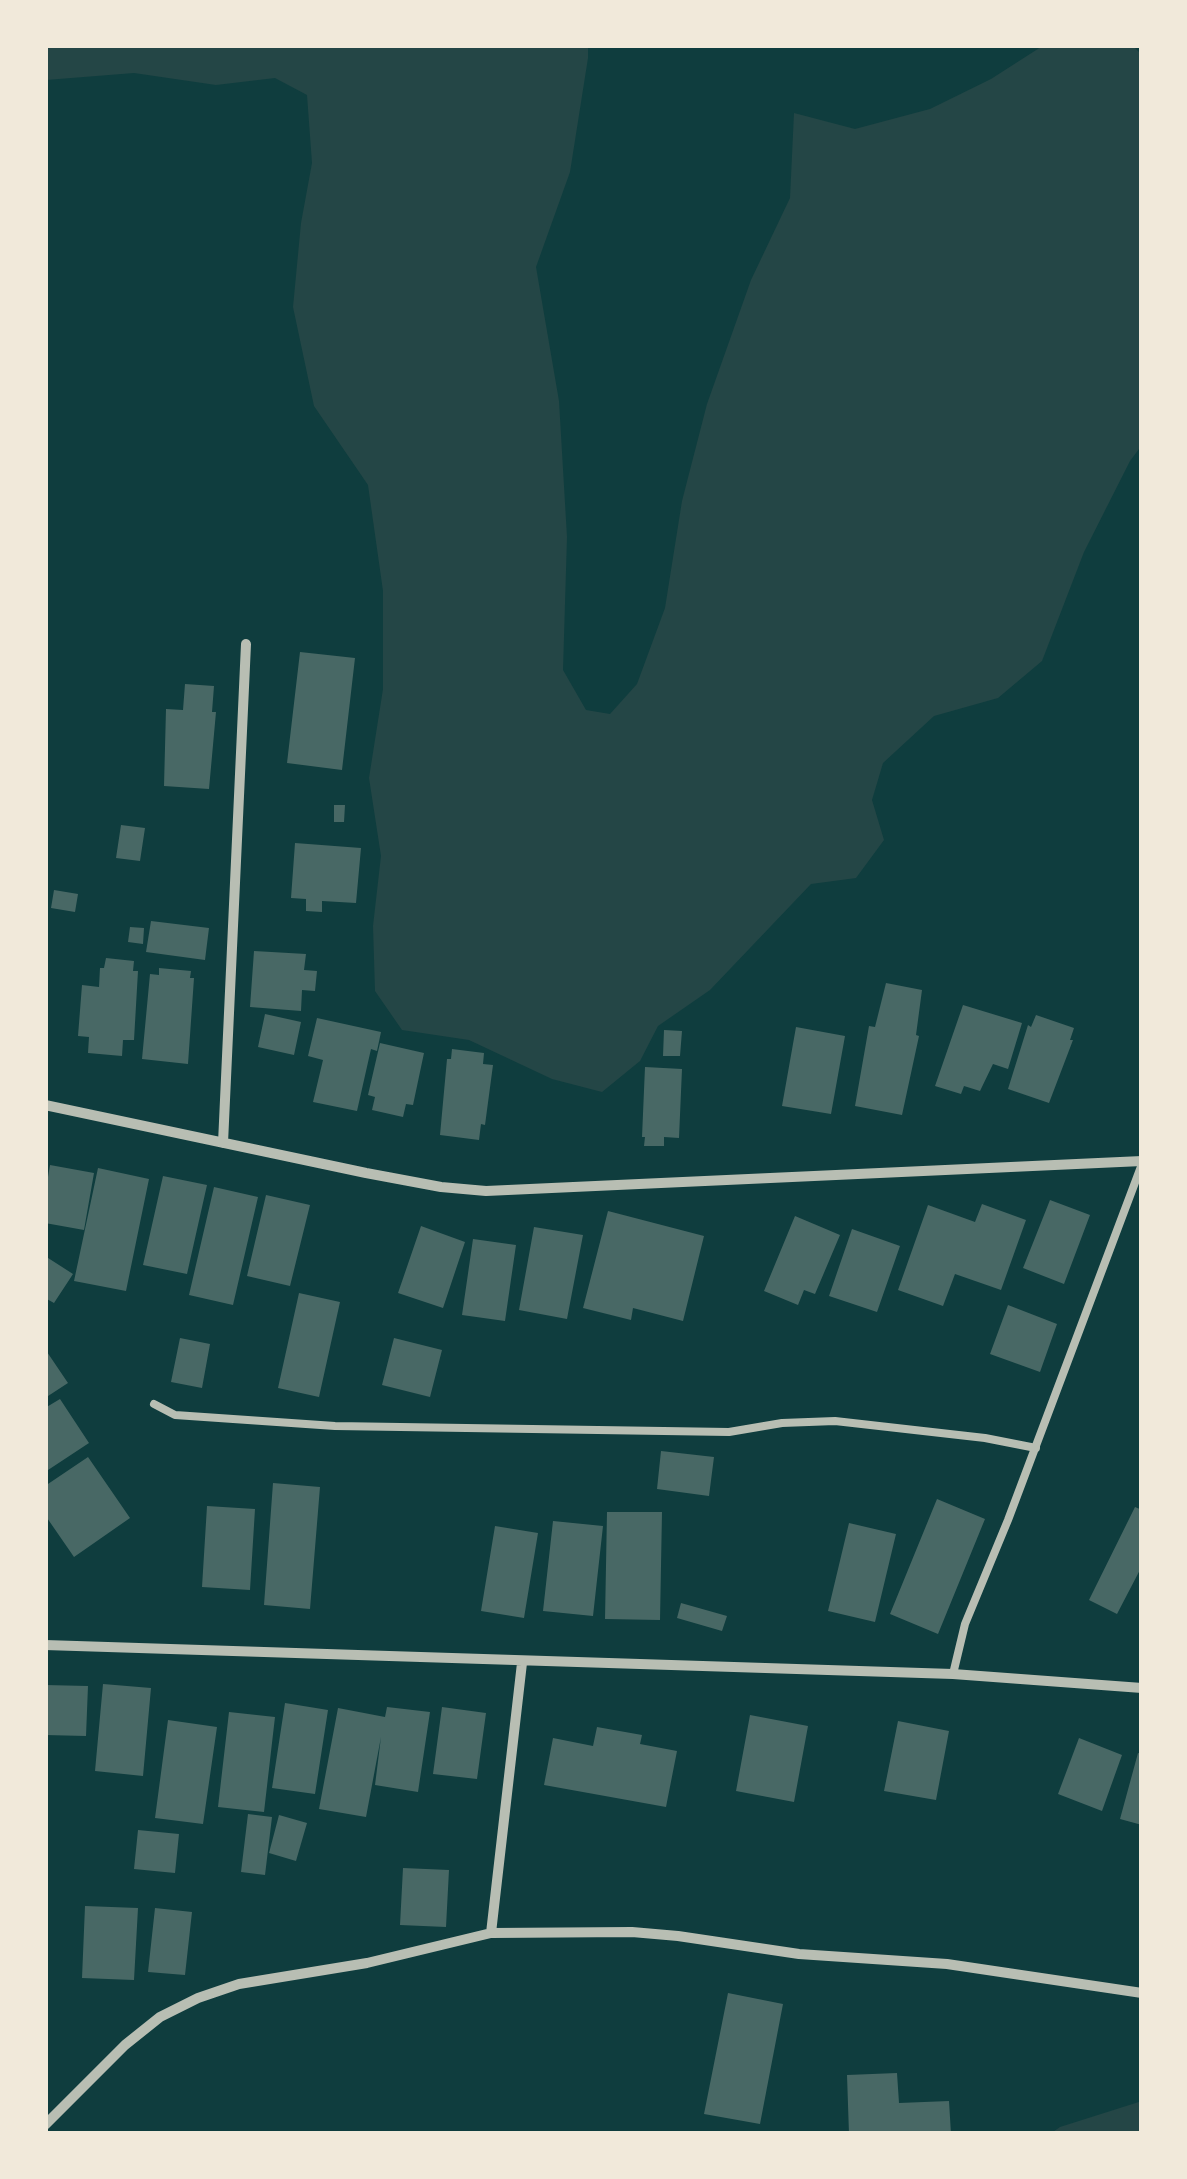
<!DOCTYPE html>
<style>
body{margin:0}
#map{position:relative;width:1187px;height:2179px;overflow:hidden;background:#0f3d3e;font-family:Karla,sans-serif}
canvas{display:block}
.frame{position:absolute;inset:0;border:48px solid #f1e9da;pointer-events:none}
</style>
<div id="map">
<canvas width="1187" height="2179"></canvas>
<div class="frame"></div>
</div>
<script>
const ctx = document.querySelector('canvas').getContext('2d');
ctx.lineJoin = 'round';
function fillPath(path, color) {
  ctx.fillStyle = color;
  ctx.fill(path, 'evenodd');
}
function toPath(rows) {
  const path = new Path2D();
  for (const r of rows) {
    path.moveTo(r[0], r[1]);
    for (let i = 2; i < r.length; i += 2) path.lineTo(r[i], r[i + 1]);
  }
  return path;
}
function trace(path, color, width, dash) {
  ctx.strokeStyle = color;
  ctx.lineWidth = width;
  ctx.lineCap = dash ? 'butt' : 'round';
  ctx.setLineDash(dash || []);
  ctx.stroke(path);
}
const green = toPath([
 [45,45,588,45,588,58,570,172,536,267,559,401,567,537,563,670,586,710,610,714,637,684,665,608,682,501,707,404,751,280,790,198,794,113,855,129,930,109,991,79,1044,45,1132,45,1142,55,1142,445,1130,461,1084,552,1042,661,998,698,934,716,883,763,872,800,884,840,856,878,811,884,710,990,658,1026,640,1061,602,1092,552,1079,469,1040,402,1030,375,991,373,926,381,856,369,778,383,689,383,591,368,485,314,406,293,307,301,223,312,163,307,95,275,78,216,85,134,73,46,80],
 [1142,2101,1142,2134,1050,2134,1060,2127]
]);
const building = toPath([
 [300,652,355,658,342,770,287,763],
 [185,684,214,686,212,712,216,712,209,789,164,786,166,709,183,710],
 [334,805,345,805,344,822,334,822],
 [121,825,145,828,140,861,116,858],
 [295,843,361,848,356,903,322,901,322,912,306,911,306,899,291,898],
 [54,890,78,894,75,912,51,908],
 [151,921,209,928,205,960,146,952],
 [130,927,144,928,143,944,128,942],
 [254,951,306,954,304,970,317,971,315,991,302,990,301,1011,250,1007],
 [106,958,134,961,133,971,138,971,134,1040,123,1040,122,1056,88,1053,89,1037,78,1036,82,985,99,987,100,968,104,968],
 [159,968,191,971,190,978,194,978,188,1064,142,1059,150,974,159,975],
 [886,983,922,990,916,1035,919,1036,902,1115,855,1106,869,1026,875,1027],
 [963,1005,1022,1023,1008,1069,993,1064,980,1091,964,1086,961,1094,935,1086],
 [265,1014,301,1022,294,1055,258,1047],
 [1036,1015,1074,1028,1070,1040,1073,1040,1049,1103,1008,1089,1028,1025,1031,1027],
 [317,1018,381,1032,377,1051,371,1049,357,1111,313,1102,323,1060,308,1056],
 [796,1027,845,1036,831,1114,782,1106],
 [664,1030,682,1031,680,1056,663,1056],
 [380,1043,424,1053,413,1105,406,1104,403,1117,372,1110,375,1097,368,1095],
 [452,1049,484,1053,483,1064,493,1065,485,1125,481,1124,479,1140,440,1135,447,1059,451,1059],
 [645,1067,682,1069,679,1138,664,1137,664,1146,644,1146,645,1137,642,1137],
 [50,1165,94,1173,84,1230,45,1223,45,1195],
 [98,1168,149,1179,126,1291,74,1281],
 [163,1176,207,1185,187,1274,143,1265],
 [214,1187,258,1197,233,1305,189,1295],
 [266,1195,310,1205,290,1286,247,1276],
 [1050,1200,1090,1215,1064,1284,1023,1268],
 [982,1204,1026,1220,1001,1290,955,1274,943,1306,898,1290,928,1205,975,1222],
 [608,1211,704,1236,683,1321,633,1308,631,1320,583,1308],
 [795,1216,840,1235,815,1294,804,1290,798,1305,764,1291],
 [421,1226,465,1242,443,1308,398,1293],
 [534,1227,583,1235,567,1319,519,1310],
 [852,1229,900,1246,877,1312,829,1296],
 [473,1239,516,1245,505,1321,462,1315],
 [45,1256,73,1274,54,1303,45,1298],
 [299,1293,340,1302,319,1397,278,1388],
 [1008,1305,1057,1324,1040,1372,990,1354],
 [180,1338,210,1344,202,1388,171,1382],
 [394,1338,442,1350,430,1397,382,1385],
 [45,1349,68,1383,45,1398],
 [60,1399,89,1443,45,1472,45,1408],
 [661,1451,714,1457,709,1496,657,1489],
 [88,1457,130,1518,74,1557,45,1515,45,1486],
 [273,1483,320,1487,310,1609,264,1605],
 [937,1499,985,1519,938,1634,890,1614],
 [207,1506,255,1509,250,1590,202,1587],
 [1135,1507,1142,1510,1142,1566,1117,1614,1089,1600],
 [607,1512,662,1512,660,1620,605,1619],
 [553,1521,603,1526,593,1616,543,1611],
 [849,1523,896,1534,875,1622,828,1611],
 [495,1526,538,1533,524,1618,481,1611],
 [681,1603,727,1616,722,1631,677,1618],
 [103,1684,151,1688,143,1776,95,1771],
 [45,1685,88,1686,86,1736,45,1735],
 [285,1703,328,1710,315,1794,272,1788],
 [387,1707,430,1712,418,1792,375,1785,381,1737,366,1817,319,1809,338,1708,385,1717],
 [442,1707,486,1713,477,1779,433,1774],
 [229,1712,275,1717,264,1812,218,1807],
 [750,1715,808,1726,794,1802,736,1791],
 [168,1720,217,1727,203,1824,155,1818],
 [898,1721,949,1731,936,1800,884,1791],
 [597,1727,642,1735,640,1744,677,1751,666,1807,544,1785,553,1738,593,1746],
 [1079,1738,1122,1755,1102,1811,1058,1794],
 [1138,1753,1142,1754,1142,1825,1120,1819],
 [248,1814,272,1817,265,1875,241,1872],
 [279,1815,307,1823,296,1861,269,1853],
 [138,1830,179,1834,175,1873,134,1869],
 [403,1868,449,1870,446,1927,400,1925],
 [85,1906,138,1908,134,1980,82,1978],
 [155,1908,192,1912,185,1975,148,1972],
 [728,1993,783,2004,760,2124,704,2114],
 [897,2073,899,2103,949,2101,951,2134,849,2134,847,2075]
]);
const service = toPath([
 [154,1404,175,1415,335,1426,729,1432,782,1423,835,1421,985,1438,1036,1448],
 [953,1674,965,1624,1008,1520,1142,1164]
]);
const minor = toPath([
 [45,1105,366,1173,441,1187,486,1191,1142,1161],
 [223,1143,246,644],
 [45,1645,953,1674,1142,1688],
 [491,1933,632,1932,678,1936,799,1954,947,1964,1142,1993],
 [45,2125,125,2045,160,2017,198,1998,239,1984,367,1963,491,1933,522,1663]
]);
fillPath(green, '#244646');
fillPath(building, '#486865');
trace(service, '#b8beb3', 8);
trace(minor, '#b8beb3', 10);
</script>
